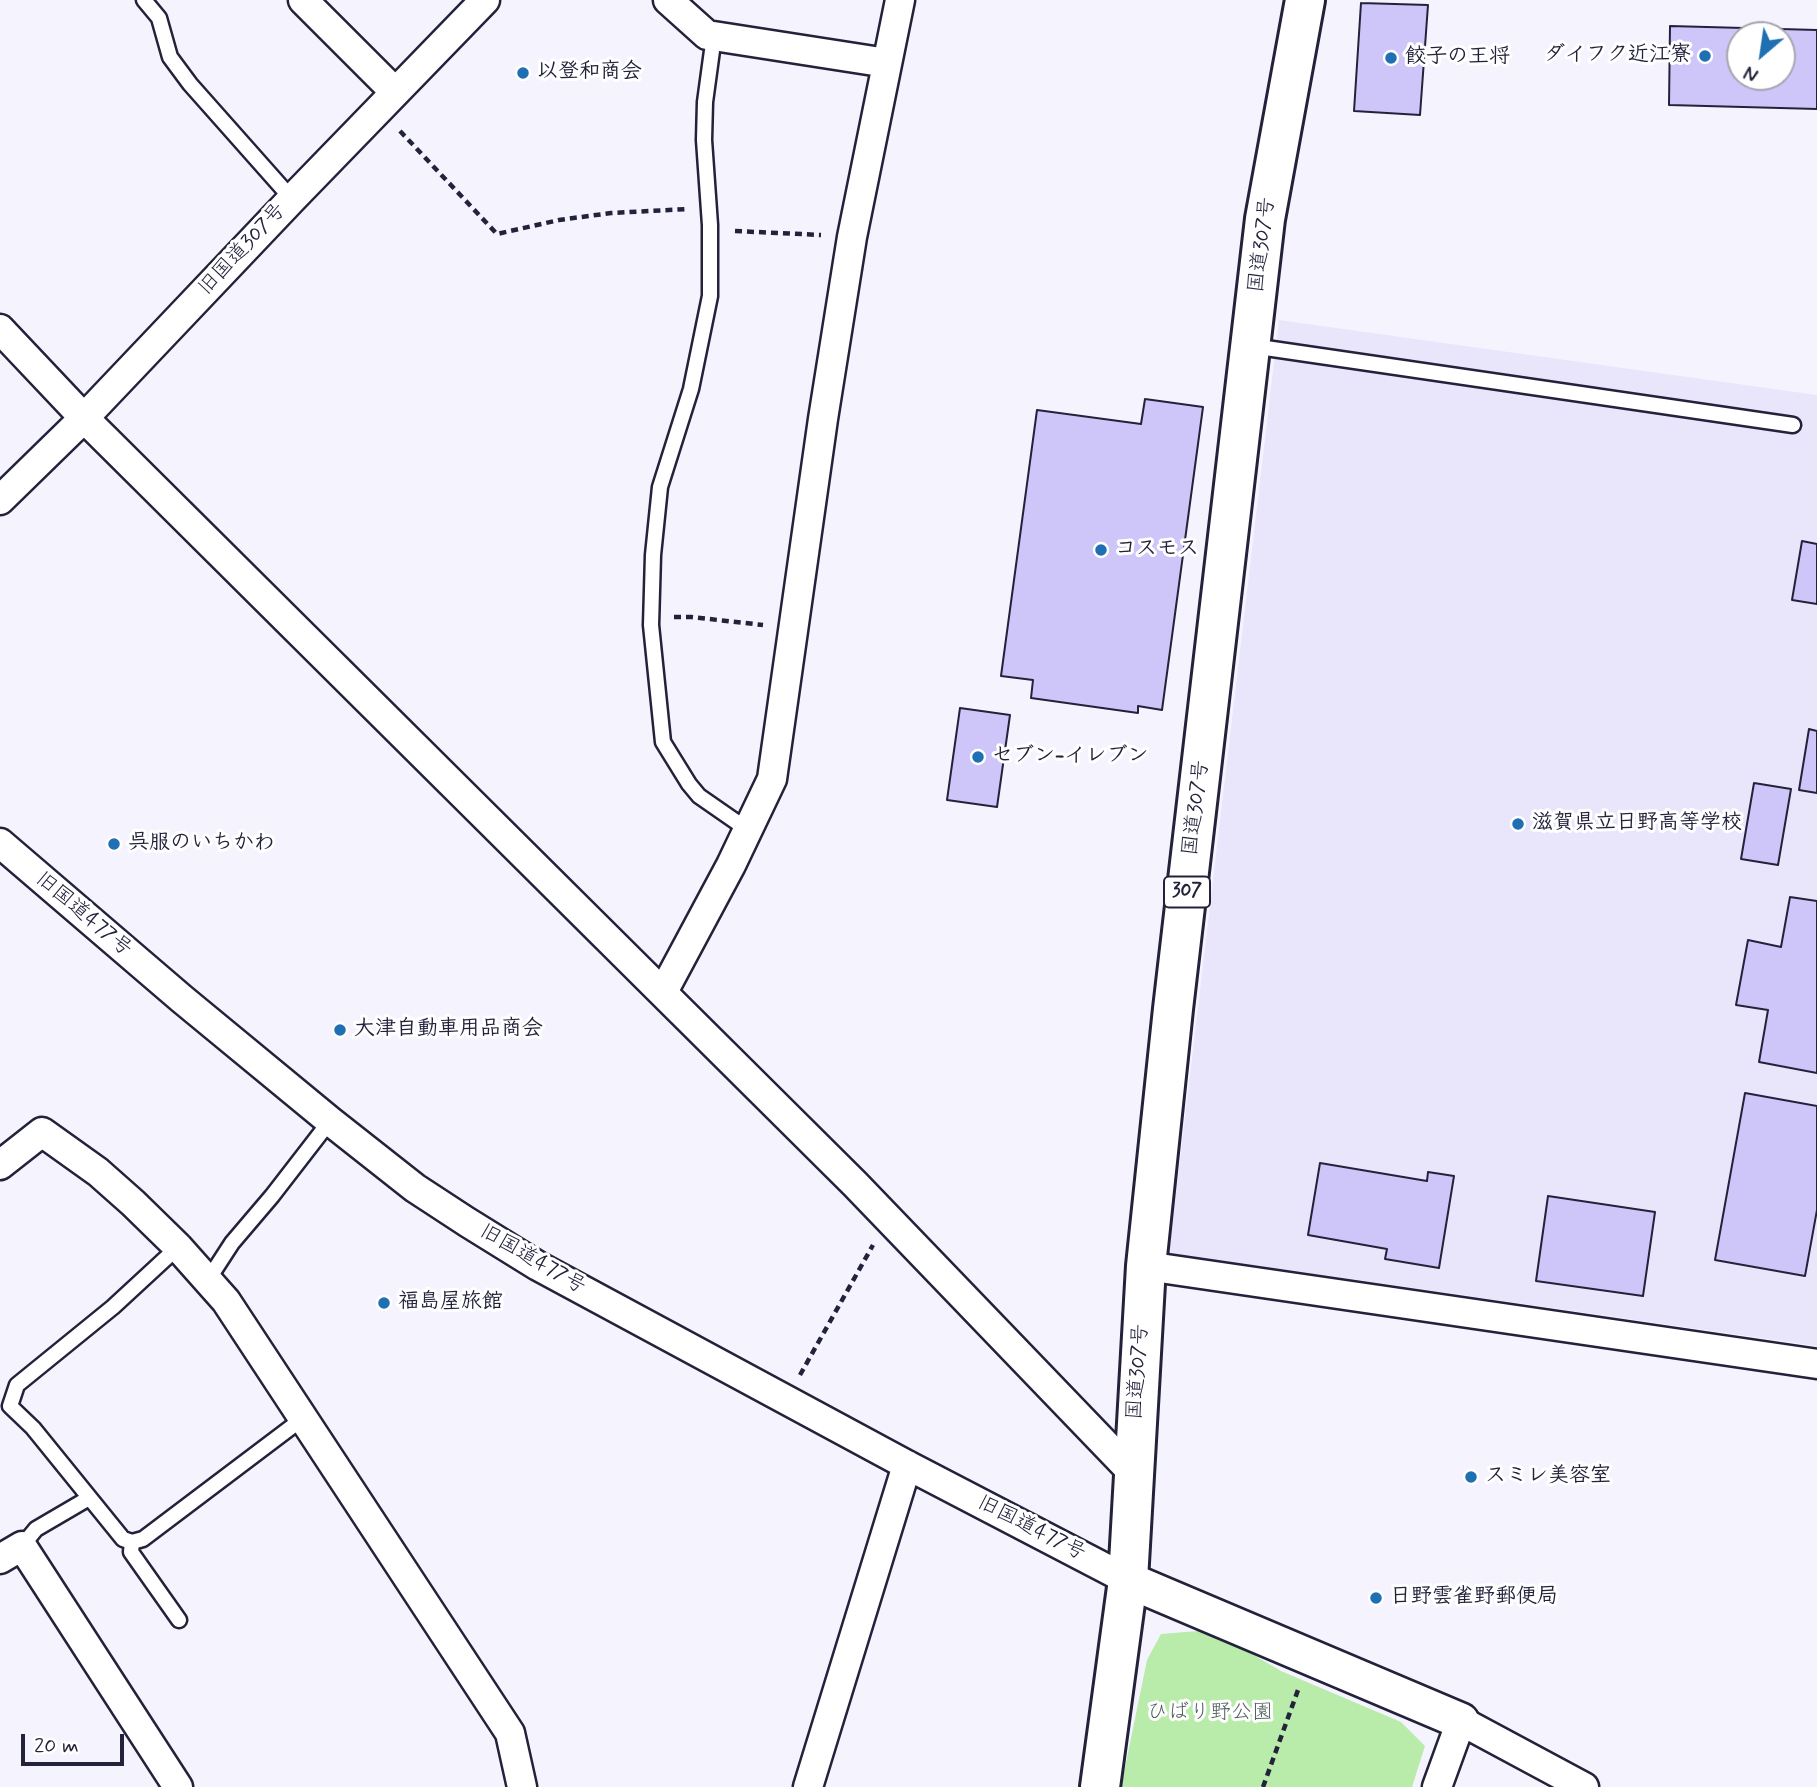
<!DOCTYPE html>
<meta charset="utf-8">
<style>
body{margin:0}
#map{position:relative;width:1817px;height:1787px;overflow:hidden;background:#f5f4fe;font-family:Mynerve,sans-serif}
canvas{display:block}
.north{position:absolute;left:1726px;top:21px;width:70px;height:70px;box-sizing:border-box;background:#fff;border:2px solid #a7a7b1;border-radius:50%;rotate:209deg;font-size:19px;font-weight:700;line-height:28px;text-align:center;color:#22223b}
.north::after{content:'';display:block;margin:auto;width:24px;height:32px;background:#1f6fb2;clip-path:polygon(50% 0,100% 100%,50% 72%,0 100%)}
.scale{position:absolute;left:21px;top:1734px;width:103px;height:32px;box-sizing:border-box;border:4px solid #22223b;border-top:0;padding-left:9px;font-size:21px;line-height:24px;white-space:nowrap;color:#22223b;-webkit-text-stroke:5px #fff;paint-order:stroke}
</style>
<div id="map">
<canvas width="1817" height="1787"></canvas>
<div class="north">N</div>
<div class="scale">20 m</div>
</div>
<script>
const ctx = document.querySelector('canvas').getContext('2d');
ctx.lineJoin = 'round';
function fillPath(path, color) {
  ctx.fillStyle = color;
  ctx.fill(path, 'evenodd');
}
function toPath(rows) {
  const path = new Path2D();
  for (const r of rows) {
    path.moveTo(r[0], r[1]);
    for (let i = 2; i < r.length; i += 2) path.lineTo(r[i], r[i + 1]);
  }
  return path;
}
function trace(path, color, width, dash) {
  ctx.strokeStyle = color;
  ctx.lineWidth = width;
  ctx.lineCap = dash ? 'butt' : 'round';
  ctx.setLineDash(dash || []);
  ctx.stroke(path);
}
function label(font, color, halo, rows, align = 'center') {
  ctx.font = font + ' Mynerve,"Klee One",sans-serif';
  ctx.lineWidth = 6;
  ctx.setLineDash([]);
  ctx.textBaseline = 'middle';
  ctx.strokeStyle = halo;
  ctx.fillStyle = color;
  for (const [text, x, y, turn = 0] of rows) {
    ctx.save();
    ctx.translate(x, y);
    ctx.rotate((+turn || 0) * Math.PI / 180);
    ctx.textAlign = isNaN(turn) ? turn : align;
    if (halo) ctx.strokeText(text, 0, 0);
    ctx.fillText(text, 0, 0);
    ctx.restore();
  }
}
const built = toPath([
 [1279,320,1817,395,1817,1346,1169,1253]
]);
const green = toPath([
 [1211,1630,1281,1671,1401,1722,1425,1746,1412,1787,1121,1787,1147,1660,1161,1634]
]);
const building = toPath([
 [1361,3,1428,5,1420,115,1354,111,1361,3],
 [1670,26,1817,30,1817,109,1669,105,1670,26],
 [1740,35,1782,35,1782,77,1740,77,1740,35],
 [1145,399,1203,407,1162,710,1138,706,1138,713,1031,698,1033,680,1001,676,1037,410,1141,424,1145,399],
 [1802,541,1817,544,1817,604,1792,600,1802,541],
 [960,708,1010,715,997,807,947,800,960,708],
 [1809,729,1817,731,1817,793,1799,790,1809,729],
 [1754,783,1791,789,1778,865,1741,859,1754,783],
 [1790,897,1817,901,1817,1073,1759,1062,1768,1010,1736,1005,1748,940,1781,947,1790,897],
 [1745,1093,1817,1106,1817,1210,1805,1276,1715,1260,1745,1093],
 [1320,1163,1427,1181,1428,1172,1454,1176,1439,1268,1385,1259,1387,1249,1308,1235,1320,1163],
 [1548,1196,1655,1212,1643,1296,1536,1281,1548,1196]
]);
const path = toPath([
 [400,131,497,234,559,220,611,213,687,209],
 [735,231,821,235],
 [674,617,691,617,763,625],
 [800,1375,873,1245],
 [1263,1787,1298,1690]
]);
const service = toPath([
 [144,0,159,18,170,57,190,84,292,199],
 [714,36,705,102,704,140,710,225,710,296,691,389,660,487,653,555,651,625,663,742,689,784,699,796,748,830],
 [1252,346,1793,425],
 [178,1247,113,1307,17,1385,10,1406,33,1428,123,1539,132,1542,143,1539,302,1419],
 [208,1280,232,1243,272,1196,330,1121],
 [132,1542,131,1552,179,1620],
 [22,1546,36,1529,89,1498]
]);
const minor = toPath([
 [303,0,395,92],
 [668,0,707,35,887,63],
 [0,329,84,418,855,1184,1133,1473],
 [0,500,84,418,292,199,485,0],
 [0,843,182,999,330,1121,415,1188,467,1222,538,1266,907,1465,1128,1580],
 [663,992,731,865,772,779,823,419,852,237,900,0],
 [0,1165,42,1132,98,1172,133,1203,178,1247,226,1301,510,1733,522,1787],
 [1146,1266,1817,1364],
 [0,1559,22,1546,178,1787],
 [808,1787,907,1465],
 [1437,1787,1461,1721,1584,1787]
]);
const tertiary = toPath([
 [1128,1580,1461,1721]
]);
const trunk = toPath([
 [1100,1787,1128,1580,1146,1266,1173,1009,1265,219,1305,0]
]);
const markers = [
 [1705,56,7,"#1f6fb2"],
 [1391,58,7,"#1f6fb2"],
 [523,73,7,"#1f6fb2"],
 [1101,550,7,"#1f6fb2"],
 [978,757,7,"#1f6fb2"],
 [1518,824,7,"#1f6fb2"],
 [114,844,7,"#1f6fb2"],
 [340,1030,7,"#1f6fb2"],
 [384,1303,7,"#1f6fb2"],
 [1471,1477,7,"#1f6fb2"],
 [1376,1598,7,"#1f6fb2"]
];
const shields = [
 [1187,892,46]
];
const shieldNames = [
 ["307",1187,892]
];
const poiNames = [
 ["ダイフク近江寮",1691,56,"right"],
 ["餃子の王将",1405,58],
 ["以登和商会",537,73],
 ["コスモス",1115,550],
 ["セブン-イレブン",992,757],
 ["滋賀県立日野高等学校",1532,824],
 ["呉服のいちかわ",128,844],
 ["大津自動車用品商会",354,1030],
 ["福島屋旅館",398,1303],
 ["スミレ美容室",1485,1477],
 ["日野雲雀野郵便局",1390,1598]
];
const streetNames = [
 ["国道307号",1263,245,-83],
 ["旧国道307号",243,250,-47],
 ["国道307号",1197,808,-83],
 ["旧国道477号",83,915,40],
 ["旧国道477号",532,1260,30],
 ["国道307号",1139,1372,-86],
 ["旧国道477号",1031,1529,27]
];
const parkNames = [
 ["ひばり野公園",1210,1714]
];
fillPath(built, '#e9e6fc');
fillPath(green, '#b9ebab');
fillPath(building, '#cec6f9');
trace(building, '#22223b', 2);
trace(service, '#22223b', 19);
trace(minor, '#22223b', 33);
trace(tertiary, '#22223b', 40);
trace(trunk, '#22223b', 44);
trace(path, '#22223b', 4.5, [7, 5]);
trace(service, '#fff', 14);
trace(minor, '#fff', 28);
trace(tertiary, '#fff', 35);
trace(trunk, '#fff', 38);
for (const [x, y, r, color] of markers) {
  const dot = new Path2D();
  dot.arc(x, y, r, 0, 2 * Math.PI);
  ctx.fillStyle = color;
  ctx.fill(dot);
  trace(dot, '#fff', 2.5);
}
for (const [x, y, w] of shields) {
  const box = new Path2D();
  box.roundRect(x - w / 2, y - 15.5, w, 31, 5);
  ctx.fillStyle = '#fff';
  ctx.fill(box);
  trace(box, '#22223b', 2);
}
label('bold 19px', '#22223b', null, shieldNames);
label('bold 21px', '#22223b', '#fff', poiNames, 'left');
label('21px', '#22223b', '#fff', streetNames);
label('21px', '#4f5e5d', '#fff', parkNames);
</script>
